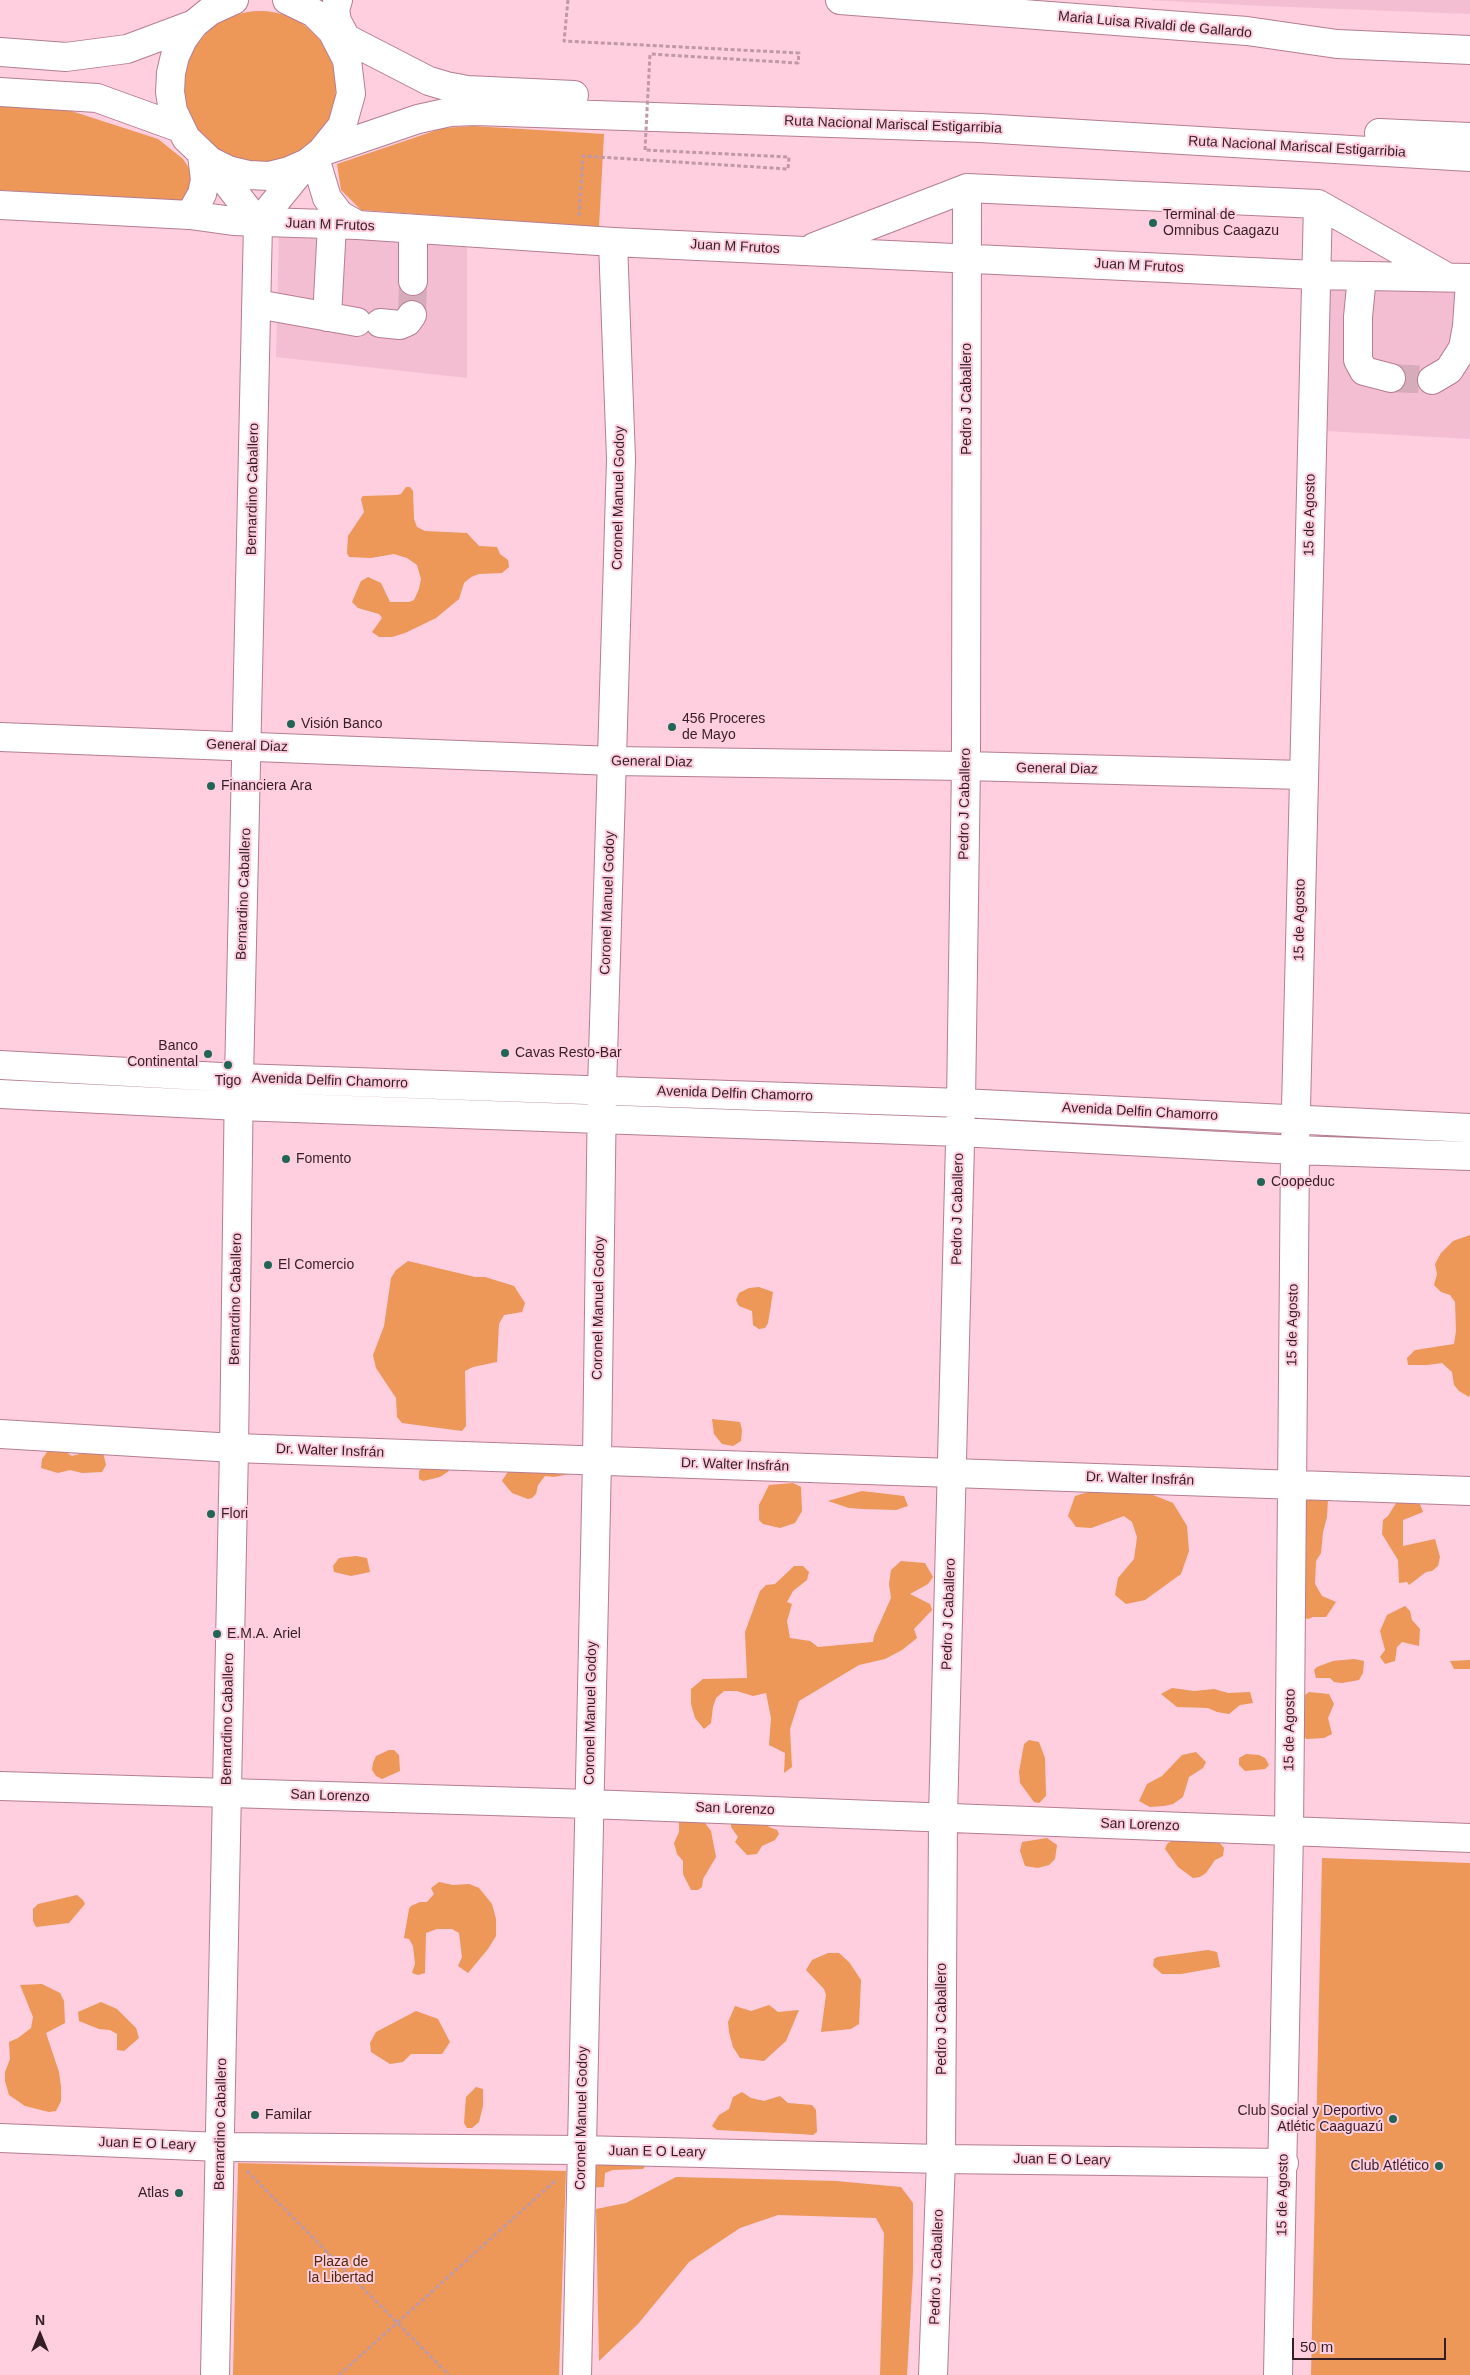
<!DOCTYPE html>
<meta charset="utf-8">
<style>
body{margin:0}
#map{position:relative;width:1470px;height:2375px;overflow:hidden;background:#ffcedf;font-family:Helvetica,sans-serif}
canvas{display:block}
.north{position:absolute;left:15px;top:2310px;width:50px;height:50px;-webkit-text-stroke:4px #ffcedf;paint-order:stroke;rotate:0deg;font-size:14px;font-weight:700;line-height:20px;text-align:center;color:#341e26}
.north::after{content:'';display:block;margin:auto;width:18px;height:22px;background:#341e26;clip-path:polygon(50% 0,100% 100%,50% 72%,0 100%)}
.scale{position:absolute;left:1292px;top:2338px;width:154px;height:22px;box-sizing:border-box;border:2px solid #341e26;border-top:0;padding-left:6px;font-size:15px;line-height:18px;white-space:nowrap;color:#341e26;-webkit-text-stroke:4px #ffcedf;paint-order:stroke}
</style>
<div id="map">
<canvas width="1470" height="2375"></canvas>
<div class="north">N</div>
<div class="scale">50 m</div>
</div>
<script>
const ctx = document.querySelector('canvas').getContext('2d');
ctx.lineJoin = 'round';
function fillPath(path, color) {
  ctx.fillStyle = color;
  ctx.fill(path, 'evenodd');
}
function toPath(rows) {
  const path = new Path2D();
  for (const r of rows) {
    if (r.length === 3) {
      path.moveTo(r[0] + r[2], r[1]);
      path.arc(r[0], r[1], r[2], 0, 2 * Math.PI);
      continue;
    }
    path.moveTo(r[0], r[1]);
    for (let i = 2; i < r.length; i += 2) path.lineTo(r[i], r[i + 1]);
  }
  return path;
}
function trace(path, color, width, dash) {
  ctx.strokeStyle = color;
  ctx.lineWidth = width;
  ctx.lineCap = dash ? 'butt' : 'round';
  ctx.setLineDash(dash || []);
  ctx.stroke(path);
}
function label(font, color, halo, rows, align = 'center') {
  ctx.font = font + ' Helvetica,sans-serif';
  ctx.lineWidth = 4;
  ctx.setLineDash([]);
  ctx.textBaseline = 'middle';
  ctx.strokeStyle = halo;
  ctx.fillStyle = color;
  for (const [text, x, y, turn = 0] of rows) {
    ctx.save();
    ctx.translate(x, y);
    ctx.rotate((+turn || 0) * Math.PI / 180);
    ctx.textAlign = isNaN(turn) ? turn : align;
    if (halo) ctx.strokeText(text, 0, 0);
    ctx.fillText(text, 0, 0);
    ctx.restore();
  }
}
const built = toPath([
 [1148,0,1470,0,1470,14,1263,6],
 [279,231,467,241,467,378,276,357],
 [1328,284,1470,290,1470,439,1326,431]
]);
const green = toPath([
 [260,87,76],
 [0,103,62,108,158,139,183,159,193,174,185,202,0,190],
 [473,126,604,134,599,227,361,210,341,190,337,164,443,128],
 [406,487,410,487,413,491,414,519,417,527,425,531,467,533,479,546,497,547,500,554,508,560,509,567,502,573,479,574,471,577,464,583,459,599,436,618,405,633,392,637,379,637,372,632,382,618,379,614,358,608,352,602,361,581,368,577,381,583,390,602,409,602,414,600,419,589,421,579,417,565,407,558,394,554,371,558,349,557,347,553,348,536,364,512,361,499,363,496,397,495,401,494],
 [1470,1235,1470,1395,1469,1397,1459,1391,1454,1385,1452,1372,1442,1363,1427,1365,1408,1365,1407,1358,1415,1350,1454,1344,1456,1331,1455,1302,1450,1295,1441,1292,1434,1285,1437,1274,1435,1264,1441,1253,1453,1241],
 [408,1261,475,1277,485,1277,514,1286,525,1303,522,1312,504,1315,499,1324,497,1362,473,1367,465,1371,466,1426,462,1431,402,1423,397,1417,396,1398,376,1368,373,1355,384,1326,391,1278,396,1270],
 [759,1287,773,1292,768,1323,765,1328,759,1329,753,1325,752,1311,739,1306,736,1300,739,1293,749,1288],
 [712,1419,740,1422,742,1430,741,1441,733,1446,722,1444,714,1434],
 [102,1448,106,1465,102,1472,82,1473,70,1470,58,1473,41,1468,42,1459,47,1452,64,1451,72,1456],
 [444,1466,449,1471,440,1477,423,1481,419,1479,419,1471,424,1467],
 [509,1470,574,1473,554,1477,545,1476,538,1485,536,1494,532,1498,528,1499,512,1493,502,1481],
 [793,1483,801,1487,802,1511,795,1523,780,1528,763,1524,759,1520,759,1505,769,1485],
 [1102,1488,1143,1491,1173,1503,1187,1526,1189,1551,1181,1574,1145,1600,1126,1604,1115,1595,1118,1578,1134,1559,1137,1537,1132,1522,1124,1516,1091,1528,1076,1527,1068,1516,1075,1496],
 [862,1491,904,1496,908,1506,896,1510,863,1509,849,1508,828,1501],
 [1320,1492,1328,1500,1327,1517,1323,1532,1321,1553,1316,1561,1315,1584,1322,1596,1336,1602,1326,1617,1313,1617,1308,1619,1302,1617,1304,1501],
 [1412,1502,1420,1504,1423,1512,1403,1520,1403,1546,1435,1539,1440,1557,1438,1566,1432,1571,1426,1572,1409,1585,1407,1582,1399,1583,1398,1560,1382,1534,1383,1520,1388,1516,1396,1503],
 [356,1556,367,1558,370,1572,351,1576,334,1572,333,1566,339,1558],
 [901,1561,925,1563,933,1577,928,1584,910,1594,930,1604,932,1610,914,1629,917,1638,902,1650,885,1659,859,1665,799,1701,790,1729,792,1767,784,1773,785,1753,769,1745,771,1718,766,1693,753,1696,737,1691,724,1691,716,1698,713,1707,711,1723,704,1729,695,1718,691,1704,691,1689,703,1679,747,1678,745,1632,760,1591,766,1585,775,1584,794,1566,803,1566,809,1572,807,1580,793,1591,787,1602,792,1604,787,1621,790,1638,810,1641,818,1647,873,1642,874,1636,891,1598,889,1584,891,1570],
 [1405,1606,1410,1611,1412,1620,1420,1629,1419,1646,1402,1642,1397,1647,1395,1661,1385,1664,1380,1657,1385,1650,1380,1631,1387,1615],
 [1354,1659,1364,1661,1363,1673,1359,1680,1342,1683,1334,1682,1330,1678,1316,1678,1314,1670,1317,1667,1333,1661],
 [1470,1660,1470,1669,1454,1669,1450,1661],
 [1172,1688,1194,1691,1214,1689,1228,1693,1250,1692,1253,1703,1240,1705,1229,1714,1217,1712,1208,1708,1177,1707,1161,1694],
 [1309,1692,1329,1694,1334,1704,1328,1718,1332,1734,1324,1738,1307,1739,1297,1734,1301,1698],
 [1029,1740,1039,1742,1045,1758,1046,1796,1039,1803,1034,1802,1020,1783,1019,1772,1024,1744],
 [389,1750,394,1750,399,1755,400,1771,382,1779,376,1776,372,1770,373,1763,376,1756],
 [1196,1752,1206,1762,1203,1768,1189,1777,1183,1797,1173,1804,1164,1806,1150,1807,1139,1801,1147,1784,1162,1776,1182,1755],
 [1246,1754,1259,1755,1265,1758,1269,1765,1265,1769,1245,1771,1239,1765,1239,1758],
 [760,1813,769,1827,777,1830,779,1834,775,1840,762,1846,757,1854,747,1855,735,1842,738,1837,731,1827,731,1823],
 [679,1819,702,1819,711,1831,716,1857,703,1879,702,1887,698,1890,691,1890,683,1874,683,1861,677,1854,674,1843,679,1832],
 [1047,1838,1057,1845,1055,1859,1049,1865,1038,1868,1025,1866,1020,1851,1022,1842],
 [1199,1838,1219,1842,1224,1848,1223,1856,1215,1860,1206,1873,1200,1877,1193,1878,1178,1867,1165,1849,1167,1844,1171,1841],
 [1322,1858,1470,1863,1470,2375,1311,2375],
 [439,1882,453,1885,469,1884,479,1888,492,1904,496,1919,496,1936,488,1949,468,1973,458,1966,462,1957,459,1933,452,1929,437,1929,426,1933,425,1973,418,1975,412,1973,415,1964,413,1946,409,1939,404,1938,409,1909,411,1906,420,1902,427,1902,434,1894,431,1888],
 [77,1895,83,1900,85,1904,69,1923,36,1927,33,1921,33,1909,38,1904],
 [1208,1950,1217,1952,1220,1967,1181,1974,1162,1974,1153,1966,1154,1959,1157,1957],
 [828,1953,839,1953,849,1962,861,1980,859,2024,851,2029,821,2032,826,1995,824,1989,806,1970,812,1960],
 [42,1984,60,1993,64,2001,65,2023,46,2033,59,2072,61,2087,61,2101,56,2111,49,2112,25,2106,9,2095,5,2081,5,2072,10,2059,9,2042,18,2038,31,2028,33,2017,20,1985],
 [101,2002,117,2009,136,2028,139,2038,124,2051,117,2050,117,2034,110,2030,99,2029,79,2021,78,2012],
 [769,2005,778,2012,799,2010,786,2041,764,2061,740,2058,733,2047,729,2032,728,2022,735,2006,751,2011],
 [416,2011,438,2019,450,2042,442,2054,411,2054,403,2062,390,2064,371,2052,370,2043,376,2032],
 [476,2087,483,2089,483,2106,479,2122,472,2128,467,2128,464,2123,466,2097],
 [742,2092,751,2098,764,2101,780,2096,788,2103,812,2105,816,2110,817,2132,813,2135,800,2134,717,2130,712,2126,719,2115,729,2109,733,2097],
 [651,2159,643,2169,613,2170,605,2173,604,2187,585,2188,588,2161],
 [238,2163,566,2171,559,2375,233,2375],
 [676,2177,836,2181,901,2187,913,2203,913,2272,907,2375,880,2375,884,2233,876,2218,778,2215,740,2228,689,2262,638,2324,599,2361,596,2209,626,2203]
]);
const minorTunnel = toPath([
 [412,315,413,281],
 [1391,378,1432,380]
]);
const path = toPath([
 [568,0,564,41,799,53,798,63,650,54],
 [579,216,583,156,788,169,789,157,645,150],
 [247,2171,449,2375],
 [339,2375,557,2179]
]);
const minor = toPath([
 [840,0,1247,31,1337,44,1470,50],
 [0,205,190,215,233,221,358,225,613,242,1315,275,1470,278],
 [814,247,967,188,1318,204,1445,276],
 [1362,276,1358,317,1358,360,1364,371,1391,378],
 [413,281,413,229],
 [257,304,357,322],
 [327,317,332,225],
 [380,323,400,325,407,322,412,315],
 [1432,380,1449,370,1463,348,1467,326,1470,282],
 [0,737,613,761,966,766,1303,775],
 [0,1065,239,1078,961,1103,1470,1128],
 [0,1094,239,1106,960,1132,1295,1150,1470,1156],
 [0,1434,234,1448,1470,1491],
 [0,1786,589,1804,1470,1838],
 [0,2138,221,2147,581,2150,941,2159,1284,2163],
 [577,2375,597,1460,602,1089,621,459,613,242],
 [933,2375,941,2159,943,1818,961,1103,966,766,967,188],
 [1278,2375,1289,1831,1295,1150,1318,204]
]);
const highway = toPath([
 [234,0,210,11,194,24,183,39,175,56,171,73,170,92,173,111,186,138,210,161,228,170,249,175,269,176,289,171,307,163,321,152,342,126,351,94,347,60,332,31,314,13,287,0],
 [338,0,335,10,337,21,346,38],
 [332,31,429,81,446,86,467,90,574,95],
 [0,52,66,57,127,49,194,24],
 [0,92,97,98,180,128],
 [1379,133,1470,137],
 [321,152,418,119,450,112,476,111,980,128,1470,157],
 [315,158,327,198,340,215,358,225],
 [211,162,258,223],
 [190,215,202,194,205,180,202,155],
 [258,223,306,164],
 [215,2375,234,1448,239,1078,258,223]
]);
const pathBridge = toPath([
 [645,150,650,54]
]);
const markers = [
 [1153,223,5,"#216556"],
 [291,724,5,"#216556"],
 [672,727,5,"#216556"],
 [211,786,5,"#216556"],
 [505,1053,5,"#216556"],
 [208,1054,5,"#216556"],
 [228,1065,5,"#216556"],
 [286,1159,5,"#216556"],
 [1261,1182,5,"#216556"],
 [268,1265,5,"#216556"],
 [211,1514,5,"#216556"],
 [217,1634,5,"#216556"],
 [255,2115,5,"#216556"],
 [1393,2119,5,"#216556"],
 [1439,2166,5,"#216556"],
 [179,2193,5,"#216556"]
];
const streetNames = [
 ["Maria Luisa Rivaldi de Gallardo",1155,25,5],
 ["Ruta Nacional Mariscal Estigarribia",893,125,2],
 ["Ruta Nacional Mariscal Estigarribia",1297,147,3],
 ["Juan M Frutos",330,225,2],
 ["Juan M Frutos",735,247,3],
 ["Juan M Frutos",1139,266,3],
 ["Pedro J Caballero",967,399,-90],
 ["Bernardino Caballero",253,489,-89],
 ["Coronel Manuel Godoy",619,498,-89],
 ["15 de Agosto",1310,515,-89],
 ["General Diaz",247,746,2],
 ["General Diaz",652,762,1],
 ["General Diaz",1057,769,1],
 ["Pedro J Caballero",965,804,-89],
 ["Bernardino Caballero",244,894,-88],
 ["Coronel Manuel Godoy",608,903,-88],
 ["15 de Agosto",1300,920,-89],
 ["Avenida Delfin Chamorro",330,1081,2],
 ["Avenida Delfin Chamorro",735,1094,2],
 ["Avenida Delfin Chamorro",1140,1112,3],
 ["Pedro J Caballero",958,1209,-89],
 ["Bernardino Caballero",236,1299,-89],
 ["Coronel Manuel Godoy",599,1308,-89],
 ["15 de Agosto",1293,1325,-89],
 ["Dr. Walter Insfrán",330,1451,2],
 ["Dr. Walter Insfrán",735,1465,2],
 ["Dr. Walter Insfrán",1140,1479,2],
 ["Pedro J Caballero",949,1614,-88],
 ["Coronel Manuel Godoy",591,1713,-89],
 ["Bernardino Caballero",228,1719,-89],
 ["15 de Agosto",1290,1730,-89],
 ["San Lorenzo",330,1796,2],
 ["San Lorenzo",735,1809,2],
 ["San Lorenzo",1140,1825,2],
 ["Pedro J Caballero",942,2019,-90],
 ["Coronel Manuel Godoy",582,2118,-89],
 ["Bernardino Caballero",221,2124,-89],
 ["Juan E O Leary",147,2144,2],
 ["Juan E O Leary",657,2152,1],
 ["Juan E O Leary",1062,2160,1],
 ["15 de Agosto",1283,2195,-89],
 ["Pedro J. Caballero",937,2267,-88]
];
const poiNames = [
 ["Terminal de",1163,215],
 ["Omnibus Caagazu",1163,231],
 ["456 Proceres",682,719],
 ["de Mayo",682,735],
 ["Visión Banco",301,724],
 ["Financiera Ara",221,786],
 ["Banco",198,1046,"right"],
 ["Continental",198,1062,"right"],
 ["Cavas Resto-Bar",515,1053],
 ["Tigo",228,1081,"center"],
 ["Fomento",296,1159],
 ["Coopeduc",1271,1182],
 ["El Comercio",278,1265],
 ["Flori",221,1514],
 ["E.M.A. Ariel",227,1634],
 ["Club Social y Deportivo",1383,2111,"right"],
 ["Atlétic Caaguazú",1383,2127,"right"],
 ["Familar",265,2115],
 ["Club Atlético",1429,2166,"right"],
 ["Atlas",169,2193,"right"]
];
const parkNames = [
 ["Plaza de",341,2262],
 ["la Libertad",341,2278]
];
fillPath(built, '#f4bed2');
fillPath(green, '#ed9758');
trace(minorTunnel, '#d6abba', 28, [28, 14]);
trace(minor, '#b57d92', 30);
trace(highway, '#b57d92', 30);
trace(path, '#c198a6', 3, [4, 2.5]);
trace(minor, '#fff', 28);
trace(highway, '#fff', 28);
trace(pathBridge, '#c198a6', 3, [4, 2.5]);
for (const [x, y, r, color] of markers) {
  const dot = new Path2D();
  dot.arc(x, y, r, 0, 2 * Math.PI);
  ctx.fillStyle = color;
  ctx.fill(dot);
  trace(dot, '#ffcedf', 2);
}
label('14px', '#341e26', '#ffcedf', streetNames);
label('14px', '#341e26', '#ffcedf', poiNames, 'left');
label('14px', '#4f2808', '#ffcedf', parkNames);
</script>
